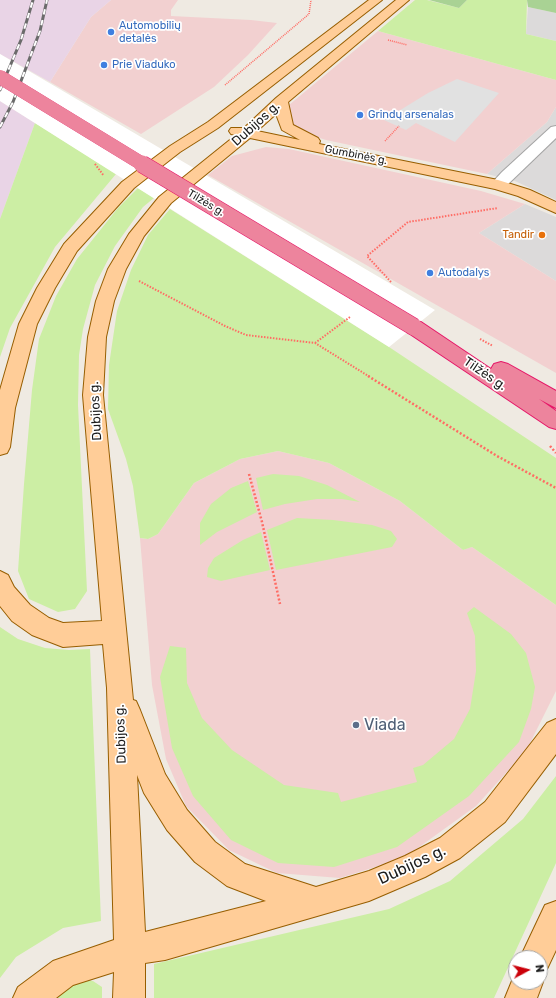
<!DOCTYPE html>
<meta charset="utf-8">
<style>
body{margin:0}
#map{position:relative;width:556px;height:998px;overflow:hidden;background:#efeae2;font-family:Rubik,sans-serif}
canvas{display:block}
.north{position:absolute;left:508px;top:950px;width:40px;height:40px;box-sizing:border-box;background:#fff;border:1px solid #a5a5a5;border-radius:50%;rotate:83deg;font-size:11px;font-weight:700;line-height:16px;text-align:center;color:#1d1d1d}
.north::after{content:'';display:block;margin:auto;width:14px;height:18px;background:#cb000a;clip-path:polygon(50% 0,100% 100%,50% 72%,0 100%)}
</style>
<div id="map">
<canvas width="556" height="998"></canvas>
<div class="north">N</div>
</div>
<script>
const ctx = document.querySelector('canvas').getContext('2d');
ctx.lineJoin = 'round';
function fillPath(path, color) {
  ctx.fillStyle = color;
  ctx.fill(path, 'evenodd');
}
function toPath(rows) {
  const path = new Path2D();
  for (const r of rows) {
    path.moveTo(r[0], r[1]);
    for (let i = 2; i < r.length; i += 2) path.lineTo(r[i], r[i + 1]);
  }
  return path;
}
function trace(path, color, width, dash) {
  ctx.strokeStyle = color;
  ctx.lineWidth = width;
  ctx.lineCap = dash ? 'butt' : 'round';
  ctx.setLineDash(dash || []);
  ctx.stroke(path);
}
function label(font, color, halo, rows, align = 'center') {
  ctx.font = font + ' Rubik,sans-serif';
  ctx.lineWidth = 3.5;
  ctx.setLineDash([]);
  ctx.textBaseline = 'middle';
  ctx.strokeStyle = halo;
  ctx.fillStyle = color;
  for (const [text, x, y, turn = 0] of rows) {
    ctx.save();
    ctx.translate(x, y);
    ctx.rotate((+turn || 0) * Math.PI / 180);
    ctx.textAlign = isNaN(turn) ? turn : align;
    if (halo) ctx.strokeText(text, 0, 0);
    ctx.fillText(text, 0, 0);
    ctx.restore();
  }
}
const residential = toPath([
 [528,7,556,13,556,41,526,34],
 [556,107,556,200,515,181,487,174,547,122],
 [525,204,556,217,556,281,479,233]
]);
const commercial = toPath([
 [111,0,178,0,171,10,171,16,251,20,277,23,248,55,214,87,141,134,50,82,91,17],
 [378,31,556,80,556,107,547,122,487,174,326,140,307,134,292,125,289,105],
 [266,147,289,149,481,191,525,204,479,233,556,281,556,373,208,175,232,156],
 [278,451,329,463,400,501,463,550,472,547,556,605,556,691,526,751,476,806,404,858,340,878,277,873,229,850,186,806,166,759,152,685,140,538,148,539,158,534,194,483,240,459]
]);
const industrial = toPath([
 [0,0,111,0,91,17,50,82,0,54],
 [0,101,35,123,0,219]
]);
const grass = toPath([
 [415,0,427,0,459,8,467,0,527,0,526,34,556,41,556,80,378,31],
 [35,123,116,174,55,247,10,328,0,357,0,219],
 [138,188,154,198,143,207,115,246,95,285,83,329,79,355,78,405,87,591,75,609,58,612,29,599,18,571,24,484,32,390,39,339,56,296,77,259,118,208],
 [170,209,389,347,556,458,556,605,472,547,463,550,400,501,329,463,278,451,240,459,194,483,158,534,148,539,140,538,133,486,126,459,108,409,109,365,117,311,131,270,148,235],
 [273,474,299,476,327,485,360,502,342,499,317,499,285,504,263,510,256,478],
 [248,481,257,512,217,532,200,545,200,523,211,504,231,488],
 [297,518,333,520,372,525,391,531,397,539,392,547,276,570,267,530],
 [261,532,270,570,221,581,207,577,208,568,214,558,243,540],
 [474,607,511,634,526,653,535,687,531,709,519,742,469,796,397,847,334,867,278,863,231,840,193,796,172,748,160,677,170,646,186,648,187,683,202,718,232,750,284,785,338,793,341,802,417,782,413,768,423,765,454,739,470,709,476,671,475,636,467,613],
 [0,627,18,639,45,648,69,650,90,649,101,921,63,928,16,957,0,978],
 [556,776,556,863,494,998,154,998,154,964,389,909,450,881,523,819],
 [81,979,93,981,102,987,102,998,49,998]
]);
const forest = toPath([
 [429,0,467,0,459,8],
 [527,0,556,0,556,13,528,7]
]);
const parking = toPath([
 [457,79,499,93,455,142,416,123,406,130,384,120,428,93]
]);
const pier = toPath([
 [0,54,435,310,389,347,0,101]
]);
const pathFar2 = toPath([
 [388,40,407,45],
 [225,85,309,14,311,0],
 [385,141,399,126],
 [95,164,96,165]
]);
const pathFar1 = toPath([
 [95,164,104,176],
 [139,281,225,326,246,335,315,343,370,377],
 [391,282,367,256,408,222,498,208],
 [480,339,493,346],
 [315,343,350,317]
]);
const path = toPath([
 [368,376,497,456,556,488],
 [550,446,556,453],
 [249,474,262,522,280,604]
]);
const minor = toPath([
 [556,126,556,138,504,188,492,188,490,185,502,172,551,127,556,126]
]);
const major = toPath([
 [369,0,382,0,218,128,180,152,134,188,77,251,55,288,37,324,15,408,10,447,7,453,0,455,0,390,19,324,37,288,64,244,122,182,170,146,208,122,369,0],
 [396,0,409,0,288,102,293,125,318,138,320,141,319,144,498,180,530,190,556,202,556,213,518,196,495,189,250,138,171,203,144,236,126,269,114,301,106,337,103,395,133,700,136,701,140,710,165,774,187,810,215,842,245,864,316,887,369,871,405,856,440,838,485,802,547,723,556,719,556,754,505,822,460,858,425,877,369,901,165,960,145,963,145,998,113,998,114,972,73,985,56,998,13,998,18,987,53,961,114,940,107,688,103,644,63,647,32,635,12,621,0,606,0,571,8,575,14,587,30,605,49,618,63,623,102,621,83,395,88,337,96,301,108,269,129,234,159,197,236,135,231,134,229,131,231,128,244,128,276,98,396,0],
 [276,114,282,130,300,140,257,131,276,114],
 [137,775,144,793,167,830,195,862,227,886,266,901,145,932,137,775],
 [556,901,556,950,547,969,540,972,540,958,520,958,545,905,556,901],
 [516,971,516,982,540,982,540,975,543,982,537,998,505,998,516,971]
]);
const highway = toPath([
 [414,321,421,322,491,369,494,364,501,362,508,364,556,391,556,408,539,399,556,411,556,429,549,427,407,332,405,327,407,322,414,321]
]);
const rail = toPath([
 [0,90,21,40,33,0],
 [0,127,13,102,40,31,47,0]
]);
const highwayBridgeFar1 = toPath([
 [0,77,144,165]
]);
const highwayBridge = toPath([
 [142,164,414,327]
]);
const markers = [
 [111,32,4,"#3f7fe0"],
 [104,65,4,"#3f7fe0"],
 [360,115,4,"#3f7fe0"],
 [542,235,4,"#e8710a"],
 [430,273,4,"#3f7fe0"],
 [356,725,4,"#5c6f8a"]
];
const farShopnames = [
 ["Automobilių",119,26],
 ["detalės",119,39],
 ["Prie Viaduko",112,65],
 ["Grindų arsenalas",368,115],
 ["Autodalys",438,273]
];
const farStreetnames = [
 ["Gumbinės g.",356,155,11],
 ["Tilžės g.",206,203,31]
];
const farFoodnames = [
 ["Tandir",534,235]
];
const streetNames = [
 ["Dubijos g.",256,124,-42],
 ["Tilžės g.",485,374,34],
 ["Dubijos g.",96,411,-93],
 ["Dubijos g.",121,734,-92]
];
const nearServicenames = [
 ["Viada",364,725]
];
const nearStreetnames = [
 ["Dubijos g.",412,865,-25]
];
fillPath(residential, '#dcdada');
fillPath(commercial, '#f2d0d0');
fillPath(industrial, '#e9d4e6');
fillPath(grass, '#cceea4');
fillPath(forest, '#a9d294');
fillPath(parking, '#e1e1e1');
fillPath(pier, '#fff');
trace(minor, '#a4a4a4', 2);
trace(major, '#975e00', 2);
trace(highway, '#e61768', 2);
trace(pathFar2, '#ff6c64', 1.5, [1, 1]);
trace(pathFar1, '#ff6c64', 2, [1.5, 1.5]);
trace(path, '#ff6c64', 2.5, [2, 2]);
fillPath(minor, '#fff');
fillPath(major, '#ffcd98');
fillPath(highway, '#ed849d');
trace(rail, '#6b6b6b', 3);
trace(rail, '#fff', 2, [5.5]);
trace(highwayBridgeFar1, '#e61768', 14, []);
trace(highwayBridge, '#e61768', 18, []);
trace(highwayBridgeFar1, '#ed849d', 14);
trace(highwayBridge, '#ed849d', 17);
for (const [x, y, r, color] of markers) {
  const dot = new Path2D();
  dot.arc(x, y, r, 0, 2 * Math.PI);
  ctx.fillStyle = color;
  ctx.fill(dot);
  trace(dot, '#fff', 1.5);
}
label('11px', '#366cbe', '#fff', farShopnames, 'left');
label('11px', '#1d1d1d', '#fff', farStreetnames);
label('11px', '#c56008', '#fff', farFoodnames, 'right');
label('13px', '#1d1d1d', '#fff', streetNames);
label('16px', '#4e5e75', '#fff', nearServicenames, 'left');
label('16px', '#1d1d1d', '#fff', nearStreetnames);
</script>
